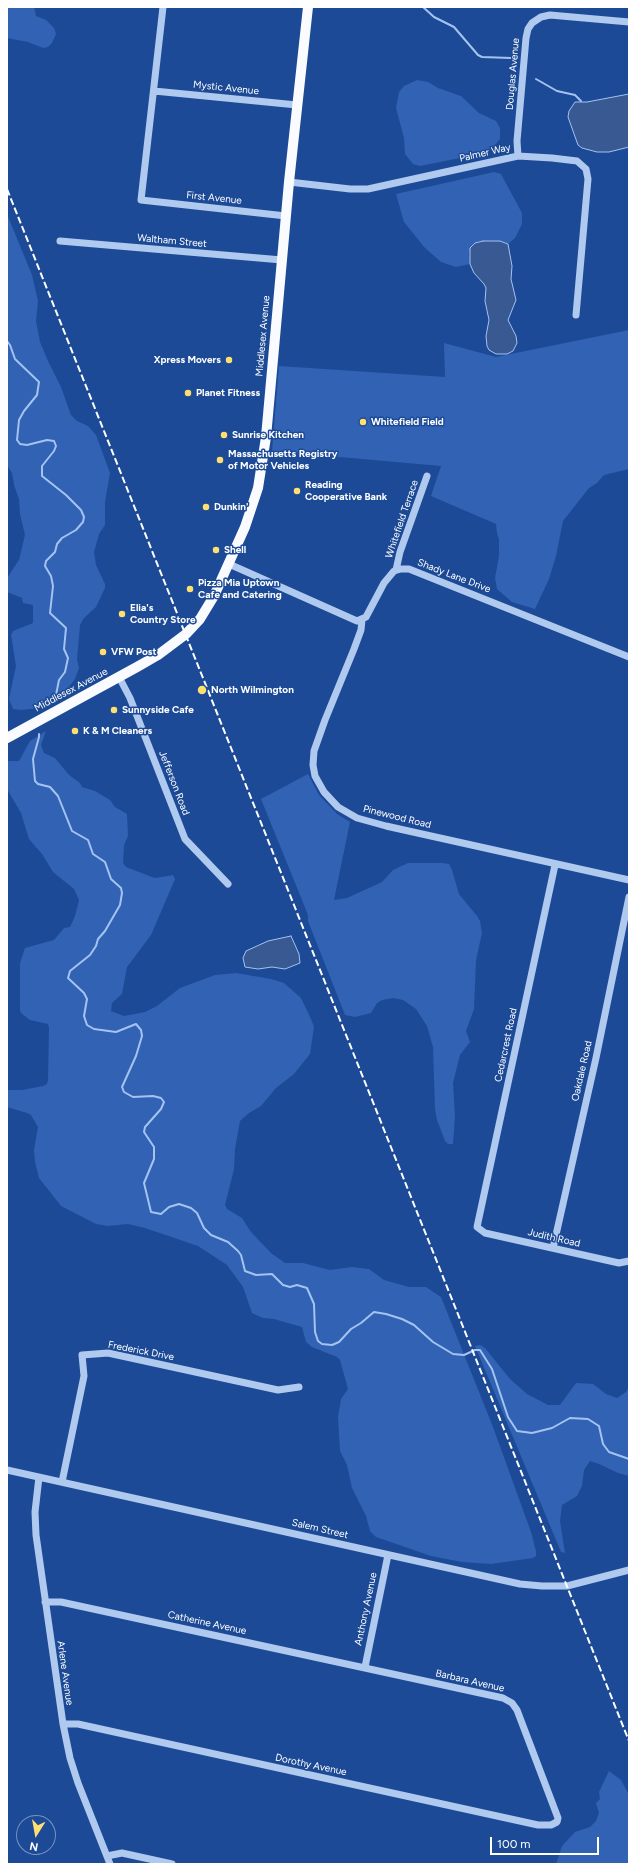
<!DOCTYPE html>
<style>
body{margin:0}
#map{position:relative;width:636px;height:1871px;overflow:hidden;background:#1c4a96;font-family:Figtree,sans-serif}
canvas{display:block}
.frame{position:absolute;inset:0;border:8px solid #fff;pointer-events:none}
.north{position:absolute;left:16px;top:1815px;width:40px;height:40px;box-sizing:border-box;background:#1c4a96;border:1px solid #7792c0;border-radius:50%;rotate:191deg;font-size:11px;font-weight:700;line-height:16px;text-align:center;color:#fff}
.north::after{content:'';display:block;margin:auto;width:14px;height:18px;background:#ffdf6f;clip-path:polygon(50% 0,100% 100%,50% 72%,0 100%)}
.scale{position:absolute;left:490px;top:1837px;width:109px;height:18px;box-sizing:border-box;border:2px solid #fff;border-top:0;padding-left:5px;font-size:12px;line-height:14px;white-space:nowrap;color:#fff;-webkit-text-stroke:3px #1c4a96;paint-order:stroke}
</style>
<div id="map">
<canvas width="636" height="1871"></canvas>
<div class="frame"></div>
<div class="north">N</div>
<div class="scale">100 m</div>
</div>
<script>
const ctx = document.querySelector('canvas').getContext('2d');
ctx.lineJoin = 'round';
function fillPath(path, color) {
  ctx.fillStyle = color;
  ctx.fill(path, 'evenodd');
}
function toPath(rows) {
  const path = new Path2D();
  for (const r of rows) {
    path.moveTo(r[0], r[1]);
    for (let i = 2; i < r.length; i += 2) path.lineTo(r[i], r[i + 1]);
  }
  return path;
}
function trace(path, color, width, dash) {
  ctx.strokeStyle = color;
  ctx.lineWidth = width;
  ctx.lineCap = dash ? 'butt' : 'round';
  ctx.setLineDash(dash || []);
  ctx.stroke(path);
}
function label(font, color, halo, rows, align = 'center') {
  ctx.font = font + ' Figtree,sans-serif';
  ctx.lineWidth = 3;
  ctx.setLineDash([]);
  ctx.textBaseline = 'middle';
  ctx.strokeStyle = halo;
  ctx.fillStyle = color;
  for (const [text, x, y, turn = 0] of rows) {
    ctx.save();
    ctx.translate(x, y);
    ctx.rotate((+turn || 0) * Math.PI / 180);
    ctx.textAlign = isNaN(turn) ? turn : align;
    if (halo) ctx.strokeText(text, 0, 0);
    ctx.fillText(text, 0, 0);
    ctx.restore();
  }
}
const green = toPath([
 [7,7,34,7,36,16,46,20,54,28,56,34,52,43,48,47,43,48,28,42,7,38],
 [417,80,428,82,438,88,461,96,479,113,496,121,500,128,500,139,490,151,480,154,420,166,413,164,405,154,404,138,396,108,399,92,404,86],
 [494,172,501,174,522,213,522,224,515,238,508,244,505,242,495,241,480,241,473,244,469,253,470,264,456,267,441,262,424,247,404,222,396,194],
 [7,214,32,275,38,301,36,321,40,342,48,361,61,387,71,415,77,421,88,426,96,435,110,473,105,502,105,525,99,534,94,552,96,565,105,584,105,588,96,607,84,618,80,625,77,659,79,668,75,679,63,694,55,700,39,708,21,710,13,709,9,699,16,666,11,635,13,631,33,623,33,605,23,603,22,598,7,592,7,578,19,560,25,535,20,514,19,499,14,485,12,473,7,465],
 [629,330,629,469,604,475,597,483,589,488,563,521,556,556,549,579,535,609,512,602,497,589,495,578,499,556,499,539,497,533,496,524,431,496,441,466,272,451,279,366,445,377,444,343,496,357],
 [46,731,41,745,44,753,55,758,69,775,80,783,82,787,95,791,110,800,115,807,127,814,128,836,124,845,123,863,126,867,152,877,156,878,173,875,175,879,151,935,127,967,122,994,112,1003,111,1011,124,1016,145,1012,157,1006,180,988,215,975,236,973,271,979,284,983,301,998,311,1019,314,1027,310,1054,294,1074,276,1088,261,1106,249,1113,240,1121,235,1149,234,1169,225,1205,227,1209,242,1218,251,1232,271,1253,285,1263,303,1263,330,1270,352,1267,369,1269,384,1280,409,1287,426,1287,441,1297,493,1427,531,1532,536,1551,536,1556,533,1558,491,1564,462,1562,431,1556,376,1537,370,1531,366,1516,352,1488,347,1465,340,1451,338,1417,341,1399,348,1389,340,1360,337,1357,312,1347,306,1342,302,1327,274,1319,263,1318,252,1313,243,1287,227,1265,198,1246,145,1228,128,1224,108,1226,96,1224,61,1206,39,1178,35,1162,34,1150,38,1127,31,1115,27,1113,7,1107,7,1090,22,1090,43,1086,47,1084,48,1080,49,1028,48,1024,30,1020,22,1014,20,1011,20,963,25,948,54,940,64,928,70,927,75,916,79,900,74,889,53,872,42,854,29,839,21,813,7,789,7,761,19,761,30,741],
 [308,774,319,795,337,814,350,822,334,900,347,898,382,882,393,870,408,863,443,863,449,864,452,870,459,894,477,916,480,921,482,933,476,960,474,1009,466,1031,470,1042,460,1055,453,1083,455,1116,453,1144,448,1144,445,1141,437,1120,435,1109,433,1047,427,1026,416,1009,403,1000,393,998,382,1000,377,1003,371,1013,355,1017,345,1015,308,921,308,915,261,799],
 [480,1345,485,1348,510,1379,527,1394,548,1405,560,1405,576,1383,593,1384,606,1394,617,1398,626,1392,629,1387,629,1476,618,1473,599,1464,590,1461,584,1470,582,1486,577,1496,562,1505,560,1521,565,1553,561,1552,475,1346],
 [609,1771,621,1780,628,1793,629,1864,556,1864,562,1846,575,1832,590,1827,596,1821,599,1813,596,1803,600,1799,599,1792]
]);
const water = toPath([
 [629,94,629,147,609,152,597,152,582,148,578,145,568,117,569,111,575,102,587,102,629,94],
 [483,241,500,241,508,244,512,266,511,279,516,300,508,320,516,336,517,343,513,351,507,354,496,354,489,350,487,346,486,336,489,320,485,301,486,288,484,284,474,273,470,264,470,248,475,243,483,241],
 [291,936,299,954,300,963,285,969,272,967,258,969,245,967,243,958,246,951,268,941,291,936]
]);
const stream = toPath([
 [423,7,434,17,454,27,478,55,482,57,511,58],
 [536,79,557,91,575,95,581,101],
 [7,341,10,345,15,359,39,382,37,395,24,411,19,420,17,440,20,444,27,445,47,440,54,441,56,446,54,451,42,466,42,476,66,495,81,510,84,517,83,522,76,530,62,538,57,544,55,552,46,561,45,566,51,576,53,586,50,613,66,628,64,649,68,658,65,672,59,680,55,700],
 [39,734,39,737,33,759,35,781,38,784,50,787,58,796,72,831,88,840,93,854,105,862,111,879,121,888,122,893,120,905,105,931,98,939,96,946,90,955,70,971,68,978,84,993,87,999,84,1016,87,1025,94,1029,116,1032,136,1024,141,1030,142,1036,136,1056,122,1087,124,1092,133,1097,153,1096,161,1098,164,1102,161,1109,145,1127,144,1132,154,1147,154,1159,144,1183,151,1212,161,1214,169,1207,179,1204,191,1208,197,1213,204,1228,211,1235,228,1242,238,1251,241,1255,245,1271,256,1275,272,1274,283,1285,290,1287,297,1285,307,1288,314,1304,315,1332,318,1341,322,1344,332,1345,339,1342,351,1329,361,1323,374,1312,386,1314,402,1319,414,1325,433,1342,453,1354,464,1355,475,1350,480,1350,492,1369,508,1417,517,1431,532,1433,552,1428,570,1418,588,1419,599,1426,603,1444,609,1452,629,1459]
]);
const minor = toPath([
 [163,7,141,200,286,216],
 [154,91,297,105],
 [518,156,517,141,526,38,528,29,532,23,541,17,550,15,629,22],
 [289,182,350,189,368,189,518,156,552,158,577,161,586,169,588,179,576,315],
 [60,241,282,260],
 [229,564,357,621,366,617,384,583,394,571,401,569,409,569,629,657],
 [396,570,400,552,427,476],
 [362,620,361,630,354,649,325,720,314,751,313,765,315,776,324,792,338,807,357,818,386,826,629,880],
 [119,677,130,698,185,839,228,884],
 [555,865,477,1227,485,1233,619,1263,629,1261],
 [553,1248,596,1058,629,897],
 [7,1470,520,1584,542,1586,567,1586,629,1570],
 [39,1477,35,1512,36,1535,63,1724,70,1758,78,1783,110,1864],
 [62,1482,84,1376,82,1355,108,1353,278,1390,299,1387],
 [45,1602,61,1602,503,1698,512,1703,517,1710,558,1818,557,1822,551,1825,538,1825,78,1724,63,1724],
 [365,1667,388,1555],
 [107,1856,122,1853,172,1864]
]);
const major = toPath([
 [7,738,137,667,158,655,186,634,200,619,214,596,245,527,258,488,266,437,289,182,308,7]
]);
const rail = toPath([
 [7,189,629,1741]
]);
const markers = [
 [229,360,4,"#ffdf6f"],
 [188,393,4,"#ffdf6f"],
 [363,422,4,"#ffdf6f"],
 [224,435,4,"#ffdf6f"],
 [220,460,4,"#ffdf6f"],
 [297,491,4,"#ffdf6f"],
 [206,507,4,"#ffdf6f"],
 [216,550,4,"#ffdf6f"],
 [190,589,4,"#ffdf6f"],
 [122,614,4,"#ffdf6f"],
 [103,652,4,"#ffdf6f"],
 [202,690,5,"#ffdf6f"],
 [114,710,4,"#ffdf6f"],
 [75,731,4,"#ffdf6f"]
];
const streetNames = [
 ["Douglas Avenue",513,74,-85],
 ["Mystic Avenue",226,88,6],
 ["Palmer Way",485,153,-13],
 ["First Avenue",214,198,6],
 ["Waltham Street",172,241,5],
 ["Middlesex Avenue",263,336,-85],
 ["Whitefield Terrace",402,519,-71],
 ["Shady Lane Drive",454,576,21],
 ["Middlesex Avenue",71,690,-28],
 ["Jefferson Road",174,783,69],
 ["Pinewood Road",397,817,14],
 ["Cedarcrest Road",506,1045,-78],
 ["Oakdale Road",582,1071,-77],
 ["Judith Road",554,1238,13],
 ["Frederick Drive",141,1351,11],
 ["Salem Street",320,1529,13],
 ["Anthony Avenue",366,1609,-78],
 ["Catherine Avenue",207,1623,12],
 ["Arlene Avenue",65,1673,82],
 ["Barbara Avenue",470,1681,13],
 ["Dorothy Avenue",311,1765,12]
];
const poiNames = [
 ["Xpress Movers",221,360,"right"],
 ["Planet Fitness",196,393],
 ["Whitefield Field",371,422],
 ["Sunrise Kitchen",232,435],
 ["Massachusetts Registry",228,454],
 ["of Motor Vehicles",228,466],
 ["Reading",305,485],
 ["Cooperative Bank",305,497],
 ["Dunkin'",214,507],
 ["Shell",224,550],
 ["Pizza Mia Uptown",198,583],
 ["Cafe and Catering",198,595],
 ["Elia's",130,608],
 ["Country Store",130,620],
 ["VFW Post",111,652],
 ["North Wilmington",211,690],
 ["Sunnyside Cafe",122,710],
 ["K & M Cleaners",83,731]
];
fillPath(green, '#3162b4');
fillPath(water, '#385991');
trace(water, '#a4c3f1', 1);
trace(stream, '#a4c3f1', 2);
trace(minor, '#b0c9ef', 7);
trace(major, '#f9fbff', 10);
trace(rail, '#fff', 2, [7, 3]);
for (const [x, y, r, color] of markers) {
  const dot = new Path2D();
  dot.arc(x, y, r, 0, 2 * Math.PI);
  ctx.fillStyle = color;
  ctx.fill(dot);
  trace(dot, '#1c4a96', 1.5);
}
label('10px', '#fff', '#1c4a96', streetNames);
label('bold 10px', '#fff', '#1c4a96', poiNames, 'left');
</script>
